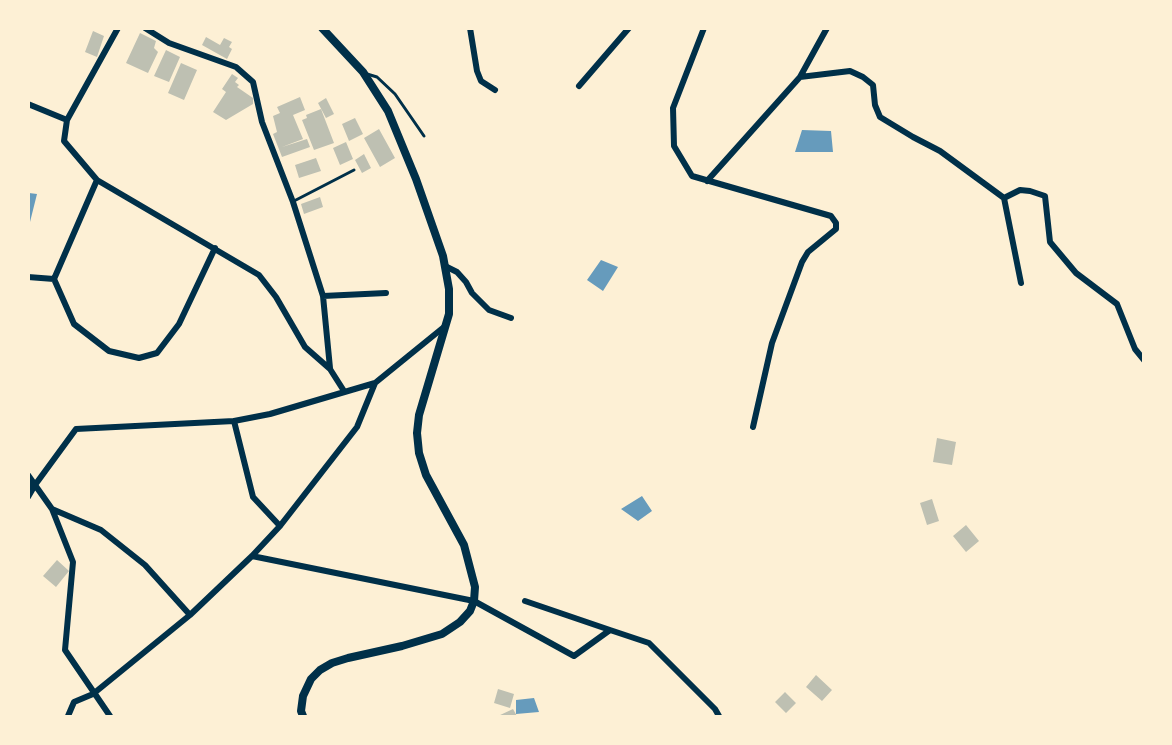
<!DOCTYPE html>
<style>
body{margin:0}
#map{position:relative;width:1172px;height:745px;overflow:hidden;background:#fdf0d5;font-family:Georgia,serif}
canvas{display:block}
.frame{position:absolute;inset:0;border:30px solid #fdf0d5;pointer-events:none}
</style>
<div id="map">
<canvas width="1172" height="745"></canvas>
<div class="frame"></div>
</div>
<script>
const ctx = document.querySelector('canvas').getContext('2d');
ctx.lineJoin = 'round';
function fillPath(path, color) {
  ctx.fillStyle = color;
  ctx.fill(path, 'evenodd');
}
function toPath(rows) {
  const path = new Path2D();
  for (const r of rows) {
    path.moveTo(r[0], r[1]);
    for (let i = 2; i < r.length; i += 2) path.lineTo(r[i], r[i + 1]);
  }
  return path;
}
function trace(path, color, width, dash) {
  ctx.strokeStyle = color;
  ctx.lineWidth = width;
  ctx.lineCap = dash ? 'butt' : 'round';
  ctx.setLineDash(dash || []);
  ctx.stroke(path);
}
const water = toPath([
 [802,130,831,131,833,152,795,152],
 [29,193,37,194,30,222,29,222],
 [601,260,618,267,603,291,587,280],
 [642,496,652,511,638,521,621,509],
 [534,698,539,712,516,714,516,700]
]);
const building = toPath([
 [93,31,104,36,97,57,85,52],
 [140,33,156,41,154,48,158,52,148,73,126,63],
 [206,37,220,45,224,38,232,42,229,47,232,49,227,59,202,45],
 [166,50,180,57,169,82,154,76],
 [181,63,197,70,184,100,168,93],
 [232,74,238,78,235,82,239,85,237,87,253,98,253,104,226,120,213,112,226,92,222,89],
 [300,97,305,110,293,115,303,139,282,147,307,139,310,147,282,157,273,134,277,132,273,116,280,113,277,107],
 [326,98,334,114,326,118,318,103],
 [321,109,334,143,314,150,302,120,307,118,306,115],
 [355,118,363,134,349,141,342,124],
 [379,129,395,158,380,167,364,138],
 [346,142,353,159,340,165,333,148],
 [364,154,371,168,362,173,355,160],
 [316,158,321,171,299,178,295,165],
 [320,197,323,207,304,214,301,204],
 [937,438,956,442,952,465,933,462],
 [932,499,939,521,927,525,920,503],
 [966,525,979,541,966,552,953,536],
 [57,560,69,571,56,587,43,576],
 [816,675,832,690,822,701,806,687],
 [498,689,514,694,510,708,494,703],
 [785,692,796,703,786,713,775,702],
 [513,709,517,716,498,716]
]);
const service = toPath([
 [367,74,377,77,395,94,424,136],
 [294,201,354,170]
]);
const minor = toPath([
 [145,28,169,43,236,67,253,82,262,122,293,202,323,296,330,368],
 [470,28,477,71,481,81,495,90],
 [704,28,673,108,674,146,692,176,831,216,836,223,836,229,808,252,802,262,772,343,753,427],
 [800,77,827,28],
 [579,86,629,28],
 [28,104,67,120,64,141,97,180,259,275,276,297,305,347,330,369,344,391],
 [67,120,118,28],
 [97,180,54,279,74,324,109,351,139,358,157,353,179,324,215,248],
 [707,181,800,77,850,71,863,77,873,85,875,105,880,117,913,137,940,151,1004,198,1021,283],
 [1004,198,1020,190,1030,191,1045,196,1050,242,1076,273,1117,304,1135,349,1144,360],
 [445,266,457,272,466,282,472,293,489,310,511,318],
 [28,277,54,279],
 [323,296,386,293],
 [234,421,253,497,280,526],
 [28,475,52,509,73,562,65,650,110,716],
 [28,487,35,485,76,429,234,421,270,414,375,383,444,327],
 [28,497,35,485],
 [52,509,101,530,145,565,190,615],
 [252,556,474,601,574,656,610,630,649,643,715,709,719,716],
 [525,601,610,630],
 [68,716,74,702,93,694,190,615,252,556,280,526,357,427,375,383]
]);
const secondary = toPath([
 [303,716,301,711,303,696,311,679,320,670,332,663,348,658,402,646,442,634,460,622,470,611,474,601,475,587,464,545,426,475,419,453,417,433,419,415,449,314,449,289,443,256,416,179,388,111,363,72,322,28]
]);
fillPath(water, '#669bbc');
fillPath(building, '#bec0b2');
trace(service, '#003049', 3);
trace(minor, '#003049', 6);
trace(secondary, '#003049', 8);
</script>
